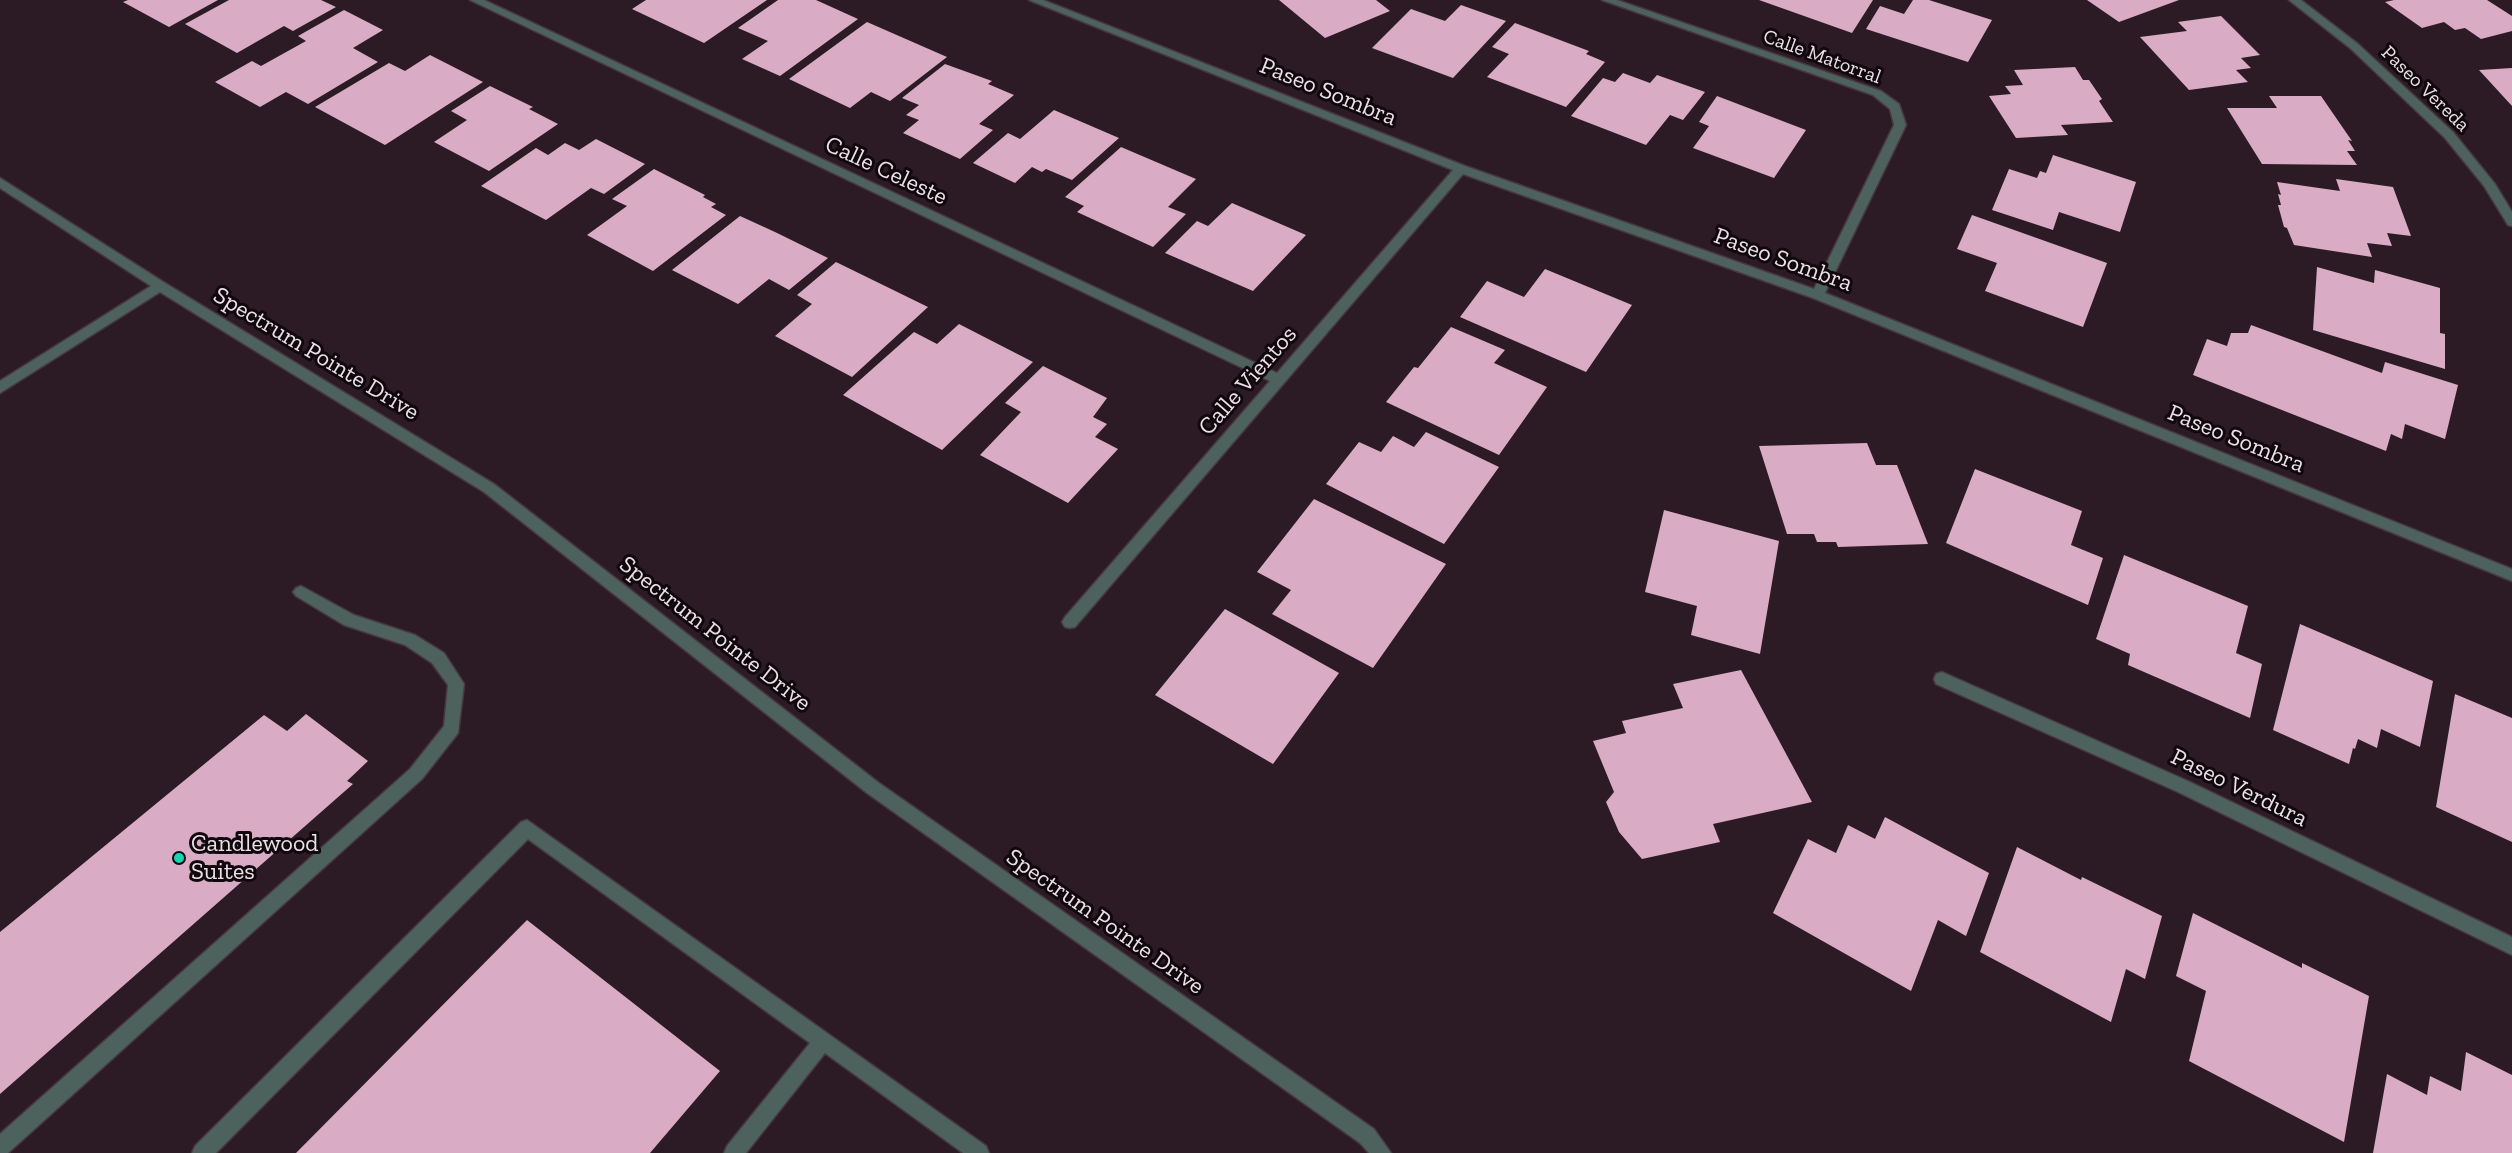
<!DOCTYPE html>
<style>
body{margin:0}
canvas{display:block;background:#2c1b24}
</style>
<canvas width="2512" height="1153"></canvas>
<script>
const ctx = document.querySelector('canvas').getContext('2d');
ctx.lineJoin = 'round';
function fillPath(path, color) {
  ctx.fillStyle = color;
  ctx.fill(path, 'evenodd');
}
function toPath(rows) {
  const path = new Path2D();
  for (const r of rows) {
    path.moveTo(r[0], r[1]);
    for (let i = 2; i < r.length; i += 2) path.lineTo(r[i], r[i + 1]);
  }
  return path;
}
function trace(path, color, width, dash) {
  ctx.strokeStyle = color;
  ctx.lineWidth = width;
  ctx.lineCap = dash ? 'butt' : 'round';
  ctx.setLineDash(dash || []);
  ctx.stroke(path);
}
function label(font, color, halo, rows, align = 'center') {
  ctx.font = font + ' "Zilla Slab",serif';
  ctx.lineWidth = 6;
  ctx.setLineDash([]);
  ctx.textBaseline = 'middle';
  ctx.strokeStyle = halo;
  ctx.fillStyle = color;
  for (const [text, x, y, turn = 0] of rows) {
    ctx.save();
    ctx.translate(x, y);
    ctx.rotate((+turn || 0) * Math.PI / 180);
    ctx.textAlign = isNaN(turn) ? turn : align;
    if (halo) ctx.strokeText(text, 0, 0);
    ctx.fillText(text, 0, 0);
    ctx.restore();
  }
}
const building = toPath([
 [128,0,218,0,169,27,123,2],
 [229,0,321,0,336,7,293,31,284,26,237,53,185,24],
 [646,0,767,0,704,43,632,9],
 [778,0,816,0,858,19,780,76,742,59,768,41,738,28],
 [1279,0,1376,0,1390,11,1325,38],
 [1759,0,1873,0,1852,33],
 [1913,0,1929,0,1992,20,1968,62,1866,29,1880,6,1904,14],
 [2087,0,2179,0,2119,22],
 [2394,0,2487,0,2512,16,2512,31,2481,39,2465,28,2455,30,2444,22,2422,28,2385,2],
 [1461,5,1506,21,1453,78,1372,48,1411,9,1445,21],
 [344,10,383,30,353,48,378,62,308,104,286,92,260,107,215,82,252,61,261,66,306,41,298,36],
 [2221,16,2260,55,2241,58,2251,68,2236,70,2248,82,2189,90,2140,37,2187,31,2178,22],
 [867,22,947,57,890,101,871,92,850,108,789,79],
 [1515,23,1589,51,1586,54,1605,62,1566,107,1487,77,1509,54,1492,47],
 [430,55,483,82,385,145,315,107,389,63,405,71],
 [945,64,992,81,988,84,1014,95,979,124,993,130,960,159,903,133,919,120,906,115,919,105,902,98],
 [2075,67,2083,80,2089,80,2102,99,2099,101,2113,122,2061,125,2068,135,2016,138,1989,96,2011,94,2005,86,2023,85,2014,70],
 [2512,68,2512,106,2479,70],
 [1623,73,1650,83,1657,75,1705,92,1683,120,1670,115,1646,145,1571,116,1603,78,1615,82],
 [490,86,533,107,529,109,558,124,489,171,434,142,467,120,451,111],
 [1717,96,1806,130,1774,178,1693,148,1709,126,1699,122],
 [2269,96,2321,96,2352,141,2348,140,2355,151,2347,151,2357,165,2262,164,2227,108,2277,108],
 [1054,110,1119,138,1072,180,1046,169,1042,172,1032,167,1015,183,973,163,1008,133,1020,139],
 [596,139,645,164,604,194,591,188,546,220,481,186,536,148,548,155,565,143,579,150],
 [1121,147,1196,179,1168,207,1186,214,1153,247,1077,212,1084,206,1065,197],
 [2053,155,2136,182,2120,232,2059,212,2053,230,1992,210,2009,169,2037,178,2040,171,2046,173],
 [654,169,705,195,703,197,716,204,711,207,726,215,653,271,587,235,627,206,612,199],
 [2336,179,2393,187,2411,236,2387,233,2392,246,2367,243,2372,257,2294,245,2287,228,2284,227,2278,205,2281,205,2278,194,2281,195,2277,182,2340,191],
 [1232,203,1306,235,1253,291,1165,253,1197,221,1208,226],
 [1972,215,2107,263,2083,327,1985,291,1997,263,1957,249],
 [740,216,775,232,828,258,789,290,769,279,738,304,672,270],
 [836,262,928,307,852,377,775,336,812,304,797,295],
 [2317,267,2374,283,2375,270,2440,288,2440,333,2445,334,2445,369,2313,330],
 [1545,269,1632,305,1586,372,1460,317,1487,281,1524,297],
 [959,324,1033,362,942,450,843,395,914,332,937,344],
 [2251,325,2382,373,2385,362,2458,385,2445,439,2405,424,2402,439,2391,434,2386,451,2193,375,2207,339,2227,346,2231,333,2248,333],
 [1451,327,1505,350,1494,363,1547,387,1499,455,1386,402,1414,367,1418,368],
 [1043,366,1107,398,1093,417,1107,424,1095,437,1118,449,1068,503,980,455,1021,412,1005,403],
 [1426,432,1499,467,1444,544,1326,484,1359,442,1381,452,1393,436,1414,447],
 [1867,443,1876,465,1897,465,1928,544,1838,547,1836,542,1817,542,1814,534,1787,534,1759,446],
 [1975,469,2082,511,2071,545,2103,558,2088,605,1946,543],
 [1314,499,1446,564,1373,668,1272,614,1291,590,1257,572],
 [1664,510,1779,541,1760,654,1691,635,1697,606,1645,592],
 [2124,555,2248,606,2236,653,2262,664,2250,718,2128,665,2130,654,2096,639],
 [1225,609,1339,673,1273,764,1155,695],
 [2300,624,2433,681,2420,747,2381,729,2377,748,2358,739,2355,749,2353,748,2349,764,2273,730],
 [1741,670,1812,802,1713,824,1720,842,1642,859,1619,832,1606,802,1614,792,1593,741,1626,733,1622,721,1683,708,1673,684],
 [2455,694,2512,718,2512,842,2436,807],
 [306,714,368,761,347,781,353,784,0,1094,0,932,264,715,287,731],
 [1885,817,1989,873,1966,936,1938,920,1911,991,1773,913,1808,839,1836,853,1848,825,1875,839],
 [2017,847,2081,880,2082,877,2162,916,2145,979,2126,969,2111,1022,1980,952],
 [2193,913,2302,968,2302,963,2369,996,2344,1142,2189,1061,2206,991,2176,976],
 [527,920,720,1071,650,1153,296,1153],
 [2466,1052,2512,1075,2512,1153,2373,1153,2387,1074,2427,1095,2430,1076,2461,1091]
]);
const minor = toPath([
 [470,0,484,0,1277,373,1453,170,1029,0,1043,0,1465,166,1814,289,1894,125,1890,109,1873,95,1602,0,1617,0,1881,91,1899,104,1906,125,1825,293,2512,569,2512,581,1813,298,1463,174,1075,627,1070,628,1065,627,1062,622,1065,617,1270,381,470,0],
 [2289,0,2301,0,2358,44,2453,132,2495,184,2512,212,2512,226,2508,225,2484,186,2445,138,2350,48,2289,0],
 [0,178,165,283,494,484,879,783,1374,1129,1391,1153,1369,1153,1360,1143,867,793,484,492,160,292,0,393,0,381,151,286,0,188,0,178],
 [301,586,354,615,415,635,444,653,464,684,458,733,422,779,8,1153,0,1153,0,1134,410,769,444,726,448,685,432,663,405,645,344,625,296,596,293,592,296,588,301,586],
 [1942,672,2190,782,2512,937,2512,955,2178,792,1936,684,1934,679,1936,674,1942,672],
 [527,820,986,1146,989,1153,963,1153,825,1053,746,1153,724,1153,727,1146,810,1043,528,839,216,1153,192,1153,195,1146,521,822,527,820]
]);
const markers = [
 [179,858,6,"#15d5b3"]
];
const farStreetnames = [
 ["Calle Matorral",1822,57,20],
 ["Paseo Vereda",2425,89,44]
];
const streetNames = [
 ["Paseo Sombra",1328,92,22],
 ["Calle Celeste",886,171,25],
 ["Paseo Sombra",1783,260,20],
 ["Spectrum Pointe Drive",316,354,31],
 ["Calle Vientos",1248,381,-49],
 ["Paseo Sombra",2236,439,22],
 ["Spectrum Pointe Drive",715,634,38],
 ["Paseo Verdura",2239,788,26],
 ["Spectrum Pointe Drive",1105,922,35]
];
const poiNames = [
 ["Candlewood",191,844],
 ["Suites",191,872]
];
fillPath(building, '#d9abc4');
trace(minor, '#47373f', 3);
fillPath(minor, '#4d625c');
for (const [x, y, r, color] of markers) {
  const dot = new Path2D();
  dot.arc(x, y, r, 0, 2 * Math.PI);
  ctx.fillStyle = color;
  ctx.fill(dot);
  trace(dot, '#10080c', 2);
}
label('20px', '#ece0e6', '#10080c', farStreetnames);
label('24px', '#ece0e6', '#10080c', streetNames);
label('24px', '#ece0e6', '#10080c', poiNames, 'left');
</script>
